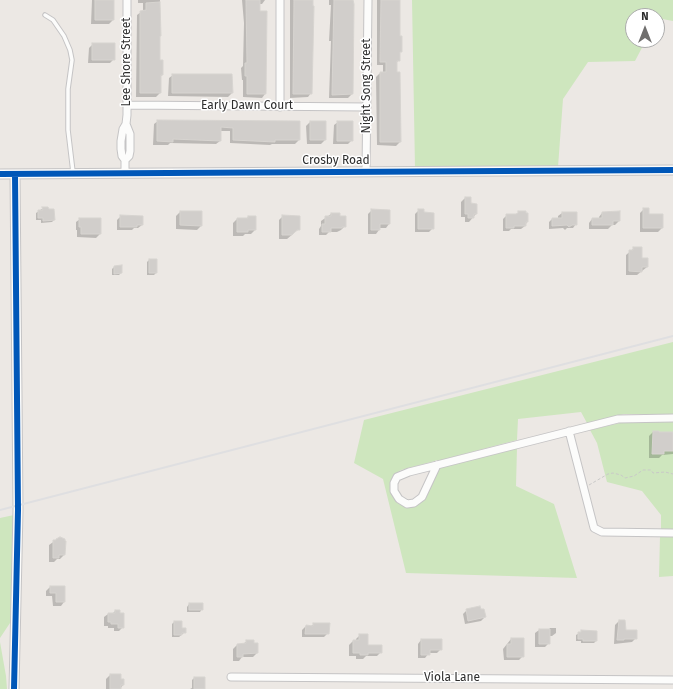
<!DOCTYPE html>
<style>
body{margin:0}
#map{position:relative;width:673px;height:689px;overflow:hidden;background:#ece8e4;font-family:"Fira Sans",sans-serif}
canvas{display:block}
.north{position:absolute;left:625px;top:8px;width:40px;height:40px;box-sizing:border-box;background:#fff;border:1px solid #ababab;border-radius:50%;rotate:0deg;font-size:11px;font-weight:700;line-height:16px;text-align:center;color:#2e2e2e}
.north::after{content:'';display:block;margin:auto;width:14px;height:18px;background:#706f6e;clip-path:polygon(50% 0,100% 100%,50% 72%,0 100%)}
</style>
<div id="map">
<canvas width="673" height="689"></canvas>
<div class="north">N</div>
</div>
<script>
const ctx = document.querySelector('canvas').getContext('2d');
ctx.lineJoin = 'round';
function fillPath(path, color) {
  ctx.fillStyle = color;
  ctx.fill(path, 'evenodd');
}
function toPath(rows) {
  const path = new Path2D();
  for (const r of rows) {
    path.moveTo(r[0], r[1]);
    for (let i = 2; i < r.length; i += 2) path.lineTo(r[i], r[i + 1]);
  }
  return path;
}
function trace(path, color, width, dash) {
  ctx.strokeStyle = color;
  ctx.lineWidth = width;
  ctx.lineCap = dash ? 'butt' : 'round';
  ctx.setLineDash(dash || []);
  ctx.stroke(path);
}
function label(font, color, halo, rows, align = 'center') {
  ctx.font = font + ' "Fira Sans",sans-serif';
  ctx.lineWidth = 3;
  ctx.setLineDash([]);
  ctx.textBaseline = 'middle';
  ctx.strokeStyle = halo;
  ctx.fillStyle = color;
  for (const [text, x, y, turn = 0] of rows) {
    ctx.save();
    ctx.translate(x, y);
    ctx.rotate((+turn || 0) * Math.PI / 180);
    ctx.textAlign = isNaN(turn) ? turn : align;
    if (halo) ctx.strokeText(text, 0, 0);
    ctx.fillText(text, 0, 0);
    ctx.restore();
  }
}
const green = toPath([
 [412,0,673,0,673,21,657,18,657,16,633,16,633,40,646,40,635,61,588,62,563,99,558,167,415,168],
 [673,342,673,414,624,414,587,423,581,412,518,419,517,440,438,461,436,460,435,461,401,470,394,475,391,493,396,501,405,507,415,506,439,468,517,448,516,486,554,504,577,578,406,573,383,479,354,463,364,420],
 [624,422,673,422,673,529,661,529,661,515,642,491,607,482,597,443,590,430],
 [14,515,12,620,0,638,0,518],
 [660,536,673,536,673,576,659,577],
 [0,642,6,676,7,689,0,689]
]);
const shadow = toPath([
 [92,0,113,0,113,20,109,24,91,24],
 [138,0,160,0,159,61,162,75,160,77,160,93,156,97,136,97,137,15,141,12,143,12,143,3,138,3],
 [242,0,265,0,262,4,259,4,265,94,262,98,243,97,243,80,242,80,241,68,243,66,244,23],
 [290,0,312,0,311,93,308,97,290,98],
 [329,0,352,0,352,94,348,98,329,98,331,41,329,41,331,5,329,5],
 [377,0,400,0,399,60,396,63,400,142,396,146,377,145,376,77,380,73,383,73,383,65,377,65],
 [93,44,114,59,110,63,88,63,89,48],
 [173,75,232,93,228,97,168,96,169,78],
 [158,121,299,122,299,140,295,144,272,144,270,145,230,143,230,131,220,131,220,141,216,144,170,143,168,145,153,145,154,124],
 [310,122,325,140,321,144,307,144,306,126],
 [338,122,352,140,348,144,333,144,334,125],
 [465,198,470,198,470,204,476,214,469,222,465,222,465,217,461,217,461,202],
 [43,208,54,220,52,222,41,223,41,220,36,220,36,213],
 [644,209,662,228,658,232,640,232,640,213],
 [372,210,389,224,386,228,379,228,379,230,376,234,368,234,368,214],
 [419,210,433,228,429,232,415,232,415,214],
 [180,212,201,212,201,226,197,230,176,229,176,216],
 [519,212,527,214,527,222,525,226,521,229,511,229,509,231,503,231,503,219,507,215,515,215],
 [619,212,619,221,615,225,612,225,608,229,589,229,589,223,592,219,599,219,599,217,602,213],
 [562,213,576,224,573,228,567,228,565,230,563,228,549,229,549,222,552,219,558,219,558,216],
 [331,214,339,214,339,217,345,226,341,230,337,232,329,232,326,235,319,235,319,229,321,226,321,221],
 [121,216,142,225,138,228,134,228,132,230,117,230,117,220],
 [283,216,299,229,287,239,279,239,279,220],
 [248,217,255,217,255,230,251,234,245,234,243,236,233,236,233,223,237,219,246,219],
 [80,219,100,234,96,238,77,237,77,230,76,230,76,222],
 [634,248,647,267,637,275,626,275,626,255],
 [149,260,156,273,154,275,147,275,147,262],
 [114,267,121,273,119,275,112,275,112,269],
 [653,432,673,433,673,454,662,455,659,458,649,458,649,436],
 [56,540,64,555,60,559,57,559,54,562,49,562,49,545],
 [50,587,64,587,64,602,61,606,53,606,52,596,46,596,46,591],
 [189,604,202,609,200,612,187,612,187,607],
 [467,610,485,617,481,621,465,624,463,614],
 [115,611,123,627,119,631,114,631,114,628,108,628,108,626,104,626,104,617,108,614,112,614],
 [619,621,625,631,636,638,632,642,614,644,615,625],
 [174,622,185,632,179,637,172,637,172,624],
 [314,624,328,633,324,637,302,637,302,630,306,626,311,626],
 [550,628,556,628,556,633,552,636,549,636,549,643,545,647,535,647,535,633,539,630,548,630],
 [582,631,596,641,594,643,581,643,581,641,576,641,576,635],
 [360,635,367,646,381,652,377,656,366,656,363,659,356,659,356,656,349,656,349,645,353,641,356,641,356,639],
 [511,639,523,656,519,660,504,660,503,649],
 [421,640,441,649,437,653,429,653,425,658,418,658,418,644],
 [247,641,257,653,253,657,242,657,239,661,233,661,233,649,237,645,243,644],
 [110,675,120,680,123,680,123,685,120,689,106,689,106,679],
 [194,678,204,689,190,689,192,688,192,680]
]);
const building = toPath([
 [95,0,114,0,114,20,95,20,95,0],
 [246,0,260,0,260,11,267,11,266,94,247,94,247,76,245,76,245,63,247,63,246,0],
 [294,0,313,0,313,6,314,6,312,94,293,94,294,0],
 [334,0,353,0,354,4,353,94,332,95,334,0],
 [381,0,400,0,400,36,402,36,402,52,400,52,400,61,397,61,397,72,400,72,401,142,380,142,380,72,386,72,386,62,380,62,381,0],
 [160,2,161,36,160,36,160,60,163,60,163,75,161,75,161,93,140,93,140,11,146,10,146,3,160,2],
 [92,43,115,43,115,60,92,60,92,43],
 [172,74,232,74,233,93,172,93,172,74],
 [157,120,300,121,300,140,275,140,275,142,233,140,233,128,221,127,221,141,173,139,173,142,157,141,157,120],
 [310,121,326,121,326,140,310,140,310,121],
 [337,121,353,121,353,141,337,141,337,121],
 [465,197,471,197,471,203,477,204,477,214,474,214,474,218,468,218,468,214,465,214,465,197],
 [42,207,48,207,49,209,54,209,55,220,43,221,43,218,38,218,38,210,43,210,42,207],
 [643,208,649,208,649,214,663,214,663,228,643,228,643,208],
 [371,209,390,210,390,224,380,224,380,230,371,230,371,209],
 [418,209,424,209,424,212,434,213,434,229,418,229,418,209],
 [180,211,202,211,202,226,180,225,180,211],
 [518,211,526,211,526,213,528,213,528,222,526,222,526,226,514,226,514,228,506,228,506,214,516,214,518,213,518,211],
 [620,211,620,221,613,221,613,225,592,225,592,218,602,218,602,212,620,211],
 [562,212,577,212,577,225,572,225,569,227,567,225,552,226,552,218,562,218,562,212],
 [331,213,340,213,340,216,346,216,346,227,342,227,342,228,331,228,331,232,322,232,322,224,325,224,325,216,331,216,331,213],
 [120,215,143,216,143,225,137,225,137,227,120,227,120,215],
 [282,215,300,216,300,230,297,230,292,235,282,235,282,215],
 [248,216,256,216,256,230,248,230,248,232,237,232,237,218,248,218,248,216],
 [79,218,101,218,101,234,81,234,81,227,79,227,79,218],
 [633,247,642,247,642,258,648,258,648,267,642,267,642,272,629,271,629,250,633,250,633,247],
 [149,259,157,259,157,273,149,273,149,259],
 [122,265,122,273,114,274,114,266,122,265],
 [653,431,659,431,659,432,673,432,673,451,664,451,664,454,652,454,653,431],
 [60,537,65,539,65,541,66,541,65,555,59,555,59,558,53,558,53,540,56,540,56,539,60,537],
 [50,586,65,586,65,602,56,602,56,593,50,593,50,586],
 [189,603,203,603,203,610,189,610,189,603],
 [480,606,481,609,484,609,486,617,468,621,466,609,480,606],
 [115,610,120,610,120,613,124,613,124,628,118,628,118,624,111,624,111,622,108,622,108,613,115,613,115,610],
 [619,620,625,620,626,630,637,630,637,639,624,639,624,640,617,640,619,620],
 [174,621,182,621,182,628,186,628,186,633,182,633,182,635,174,635,174,621],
 [313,623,330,623,329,634,305,634,306,625,313,626,313,623],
 [539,629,550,629,550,644,539,644,539,629],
 [581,630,597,631,597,641,583,641,583,639,578,639,578,632,581,632,581,630],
 [359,634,368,634,368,645,382,645,382,653,368,653,368,655,360,655,360,653,353,653,353,640,359,640,359,634],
 [511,638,524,638,524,657,507,657,507,644,511,644,511,638],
 [421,639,442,639,442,650,430,650,430,655,421,655,421,639],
 [246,640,254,640,254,643,258,643,258,653,243,654,243,657,237,657,237,644,246,643,246,640],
 [110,674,121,674,121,679,124,679,124,685,121,685,121,689,110,689,110,674],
 [194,677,205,677,205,689,194,689,194,677]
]);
const path = toPath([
 [589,485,608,474,613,473,621,475,625,478,634,476,643,470,651,470,653,473,665,472,673,474]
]);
const lane = toPath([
 [45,15,53,20,64,36,70,50,72,60,68,89,68,130,73,172]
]);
const street = toPath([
 [127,105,367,107],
 [280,107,280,0],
 [125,160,129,156,130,151,130,134,126,124],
 [366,172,368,0],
 [125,173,125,160,122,156,121,149,121,141,123,129,126,124,127,115,127,0],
 [569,431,594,528,602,532,673,533],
 [437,465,422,497,414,503,407,504,399,499,394,491,394,483,397,477,409,472,437,465,618,419,673,418],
 [231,677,673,680]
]);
const secondary = toPath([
 [0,174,673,170],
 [14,689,18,510,15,174]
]);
const rail = toPath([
 [0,510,673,336]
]);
const cycleway = toPath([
 [0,174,673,170],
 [14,689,18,510,15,174]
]);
const streetNames = [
 ["Lee Shore Street",127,62,-90],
 ["Night Song Street",367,86,-90],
 ["Early Dawn Court",247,106],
 ["Crosby Road",336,161],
 ["Viola Lane",452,678]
];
fillPath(green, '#cee6be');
fillPath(shadow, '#0003');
fillPath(building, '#d1cecb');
trace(building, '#d7d4d0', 1);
trace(lane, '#c5c4c5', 5.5);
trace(street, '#c5c4c5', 9);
trace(secondary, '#c5c4c5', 11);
trace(path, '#c9c9c8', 1, [3, 2]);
trace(lane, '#fcfcfb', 3.5);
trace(street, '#fcfcfb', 7);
trace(secondary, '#fcfcfb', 9);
trace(rail, '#dfdfe1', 2);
trace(cycleway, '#0057b8', 6);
label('12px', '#2e2e2e', '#fff', streetNames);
</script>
